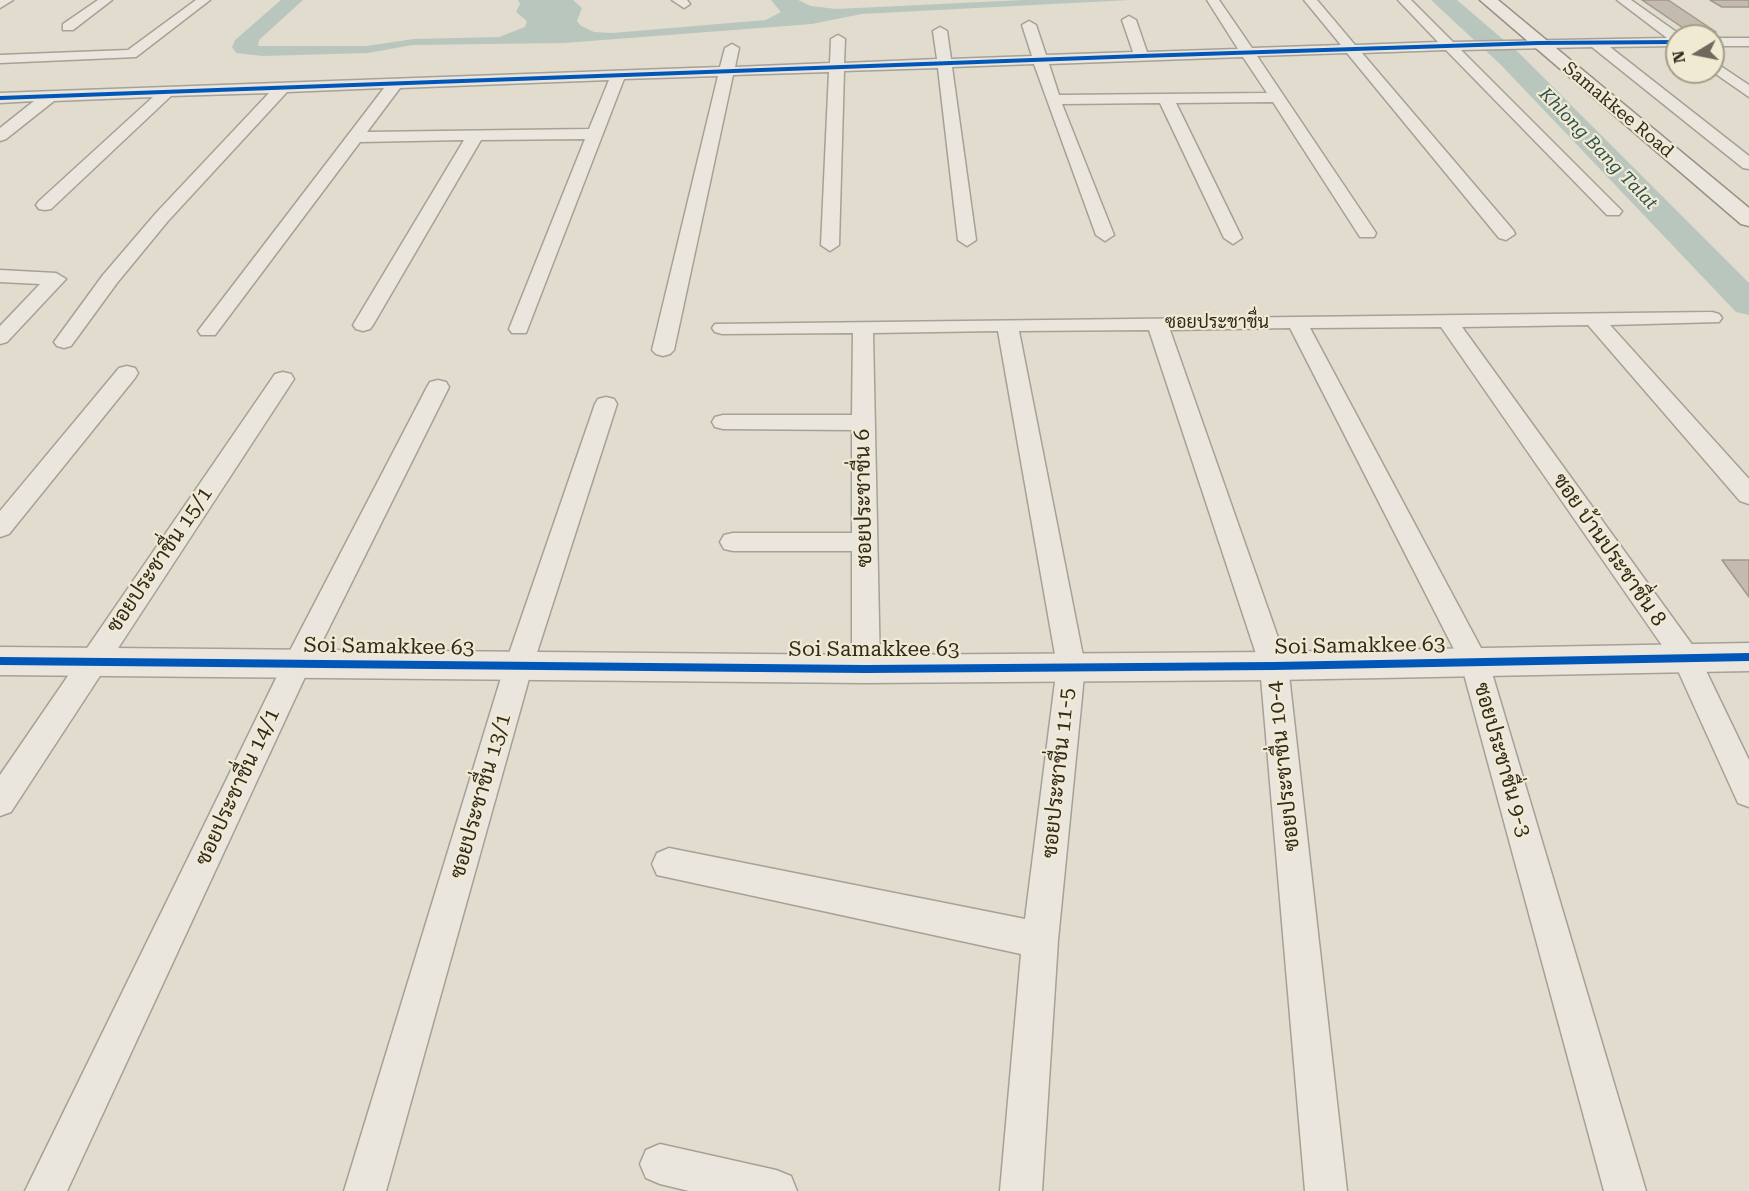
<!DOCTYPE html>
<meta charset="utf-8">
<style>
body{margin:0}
#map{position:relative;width:1749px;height:1191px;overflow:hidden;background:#e1dccd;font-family:"Roboto Serif",serif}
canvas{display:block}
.north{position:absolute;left:1665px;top:24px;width:60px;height:60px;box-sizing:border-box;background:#f1ead3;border:2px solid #a59d8b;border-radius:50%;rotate:260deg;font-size:16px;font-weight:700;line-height:24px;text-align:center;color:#332a1f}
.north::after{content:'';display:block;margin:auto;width:21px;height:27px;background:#70685c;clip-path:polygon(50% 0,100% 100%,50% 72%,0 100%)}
</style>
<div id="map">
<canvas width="1749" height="1191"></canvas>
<div class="north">N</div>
</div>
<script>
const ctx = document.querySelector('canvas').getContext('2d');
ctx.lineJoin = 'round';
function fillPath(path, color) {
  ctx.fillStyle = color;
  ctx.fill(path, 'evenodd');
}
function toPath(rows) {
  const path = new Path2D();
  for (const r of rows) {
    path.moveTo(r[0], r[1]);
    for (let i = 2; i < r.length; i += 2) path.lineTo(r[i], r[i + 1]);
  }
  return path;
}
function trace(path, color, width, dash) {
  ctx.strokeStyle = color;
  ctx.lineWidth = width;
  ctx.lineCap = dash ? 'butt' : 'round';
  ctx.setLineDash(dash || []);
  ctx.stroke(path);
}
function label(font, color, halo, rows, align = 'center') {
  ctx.font = font + ' "Roboto Serif",Sarabun,serif';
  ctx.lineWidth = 4.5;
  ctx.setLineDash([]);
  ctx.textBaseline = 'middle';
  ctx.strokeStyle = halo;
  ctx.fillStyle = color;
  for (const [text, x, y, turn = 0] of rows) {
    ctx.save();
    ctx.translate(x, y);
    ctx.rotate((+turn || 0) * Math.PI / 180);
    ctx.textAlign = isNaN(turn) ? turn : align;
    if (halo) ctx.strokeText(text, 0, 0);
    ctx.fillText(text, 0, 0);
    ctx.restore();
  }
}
const water = toPath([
 [281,0,303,0,259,40,258,46,366,46,414,39,499,37,525,27,527,21,516,12,520,4,518,0,573,0,582,8,577,21,581,26,594,32,612,33,766,20,781,12,771,0,798,0,811,6,836,9,1024,0,1130,0,861,14,812,24,564,43,412,45,368,53,263,56,236,53,232,47,235,40]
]);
const river = toPath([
 [1431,0,1457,0,1519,53,1749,283,1749,315,1736,312,1501,65,1431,0]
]);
const building = toPath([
 [1642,0,1668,0,1716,32,1689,32,1642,0],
 [1710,0,1749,0,1749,7,1722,7,1710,0],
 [1722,560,1749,560,1749,597,1722,560]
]);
const minor = toPath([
 [0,0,13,0,0,8,0,0],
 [98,0,112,0,73,30,63,30,63,24,98,0],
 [196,0,210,0,136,57,0,63,0,55,128,50,196,0],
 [672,0,687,0,690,4,684,8,672,0],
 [1207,0,1219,0,1252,48,1341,45,1304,0,1317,0,1355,45,1438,42,1398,0,1411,0,1453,42,1667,38,1617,0,1631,0,1682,36,1677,36,1677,46,1610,47,1749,156,1749,169,1743,168,1592,47,1461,50,1622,211,1619,215,1607,215,1446,50,1362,53,1513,230,1515,234,1506,240,1499,238,1347,53,1257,56,1376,233,1374,237,1360,237,1273,102,1176,103,1242,238,1233,244,1224,238,1160,103,1062,104,1114,235,1105,241,1096,235,1034,64,952,67,976,240,967,246,958,240,938,68,844,71,839,245,830,251,821,245,829,72,733,75,674,350,670,354,663,356,656,354,652,350,718,76,624,79,526,333,512,333,509,329,585,139,481,140,373,325,370,329,363,331,356,329,353,325,464,140,360,142,215,335,201,335,198,331,201,327,384,88,287,92,168,221,117,283,71,346,64,348,57,346,54,342,103,275,156,213,269,93,171,96,51,209,45,210,39,209,36,205,39,201,153,97,54,101,6,139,0,141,0,128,34,101,0,103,0,93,720,67,725,48,732,44,739,48,735,67,830,63,831,39,838,35,845,39,844,63,937,59,933,31,940,27,947,31,951,59,1032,56,1022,25,1029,21,1036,25,1046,55,1133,52,1122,20,1129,16,1136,20,1147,52,1238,49,1207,0],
 [1243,57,1267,93,1059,95,1049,64,1243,57],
 [609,80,589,129,367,132,400,88,609,80],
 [1713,38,1749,38,1749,46,1713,46,1713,38],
 [1713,61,1749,85,1749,97,1713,72,1713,61],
 [0,270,56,273,66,279,7,342,0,344,0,326,40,284,0,282,0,270],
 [1712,312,1719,314,1722,318,1719,322,1610,325,1749,479,1749,504,1740,501,1588,325,1462,327,1696,650,1749,760,1749,807,1738,803,1675,664,1441,327,1310,328,1489,663,1646,1191,1604,1191,1461,663,1290,328,1170,330,1288,666,1347,1191,1305,1191,1260,666,1149,330,1019,331,1085,666,1058,940,1042,1191,1000,1191,1021,954,657,875,652,864,657,853,669,848,1025,919,1057,666,998,331,873,333,880,669,876,677,866,681,856,677,852,669,852,551,733,551,724,549,720,542,724,535,733,533,852,533,852,430,723,429,715,427,712,422,715,417,723,415,852,415,853,333,722,334,715,332,712,328,715,324,1712,312],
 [127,366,135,368,138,373,135,378,9,534,0,537,0,511,119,368,127,366],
 [283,372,291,374,294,379,11,812,0,816,0,775,275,374,283,372],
 [438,380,446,382,449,387,311,664,67,1191,25,1191,283,664,427,387,430,382,438,380],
 [606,397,614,399,617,404,532,668,386,1191,344,1191,504,668,595,404,598,399,606,397],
 [660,1144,776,1170,791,1176,797,1191,689,1191,660,1184,646,1178,640,1164,646,1150,660,1144]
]);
const tertiary = toPath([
 [1749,643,1749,671,1274,680,866,683,0,675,0,647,866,655,1274,652,1749,643]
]);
const secondary = toPath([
 [1480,0,1498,0,1749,208,1749,226,1741,224,1480,0]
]);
const cyclewayFar1 = toPath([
 [0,98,1141,56,1538,43,1677,42]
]);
const cycleway = toPath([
 [0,661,866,669,1274,666,1749,657]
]);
const farStreetnames = [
 ["Samakkee Road",1618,110,40],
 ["ซอยประชาชื่น",1217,323]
];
const farWaternames = [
 ["Khlong Bang Talat",1598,149,46]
];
const streetNames = [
 ["ซอยประชาชื่น 6",864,498,-91],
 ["ซอย บ้านประชาชื่น 8",1609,550,55],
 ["ซอยประชาชื่น 15/1",160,560,-56],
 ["Soi Samakkee 63",1360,646,-1],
 ["Soi Samakkee 63",389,647,1],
 ["Soi Samakkee 63",874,650],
 ["ซอยประชาชื่น 9-3",1502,760,74],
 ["ซอยประชาชื่น 10-4",1284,766,-96],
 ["ซอยประชาชื่น 11-5",1059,773,-84],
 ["ซอยประชาชื่น 14/1",238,787,-65],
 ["ซอยประชาชื่น 13/1",481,796,-74]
];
fillPath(water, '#b8c6be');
fillPath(river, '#b8c6be');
fillPath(building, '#c4bbae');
trace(building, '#a0988d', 1.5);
trace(minor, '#a6a196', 3);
trace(tertiary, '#a6a196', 3);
trace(secondary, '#969186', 3);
fillPath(minor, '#eae6de');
fillPath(tertiary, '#eae6de');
fillPath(secondary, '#eae6de');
trace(cyclewayFar1, '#0057b8', 4);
trace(cycleway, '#0057b8', 8);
label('18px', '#332a1f', '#f1ead3', farStreetnames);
label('italic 18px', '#305251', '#f1ead3', farWaternames);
label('21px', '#332a1f', '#f1ead3', streetNames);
</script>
